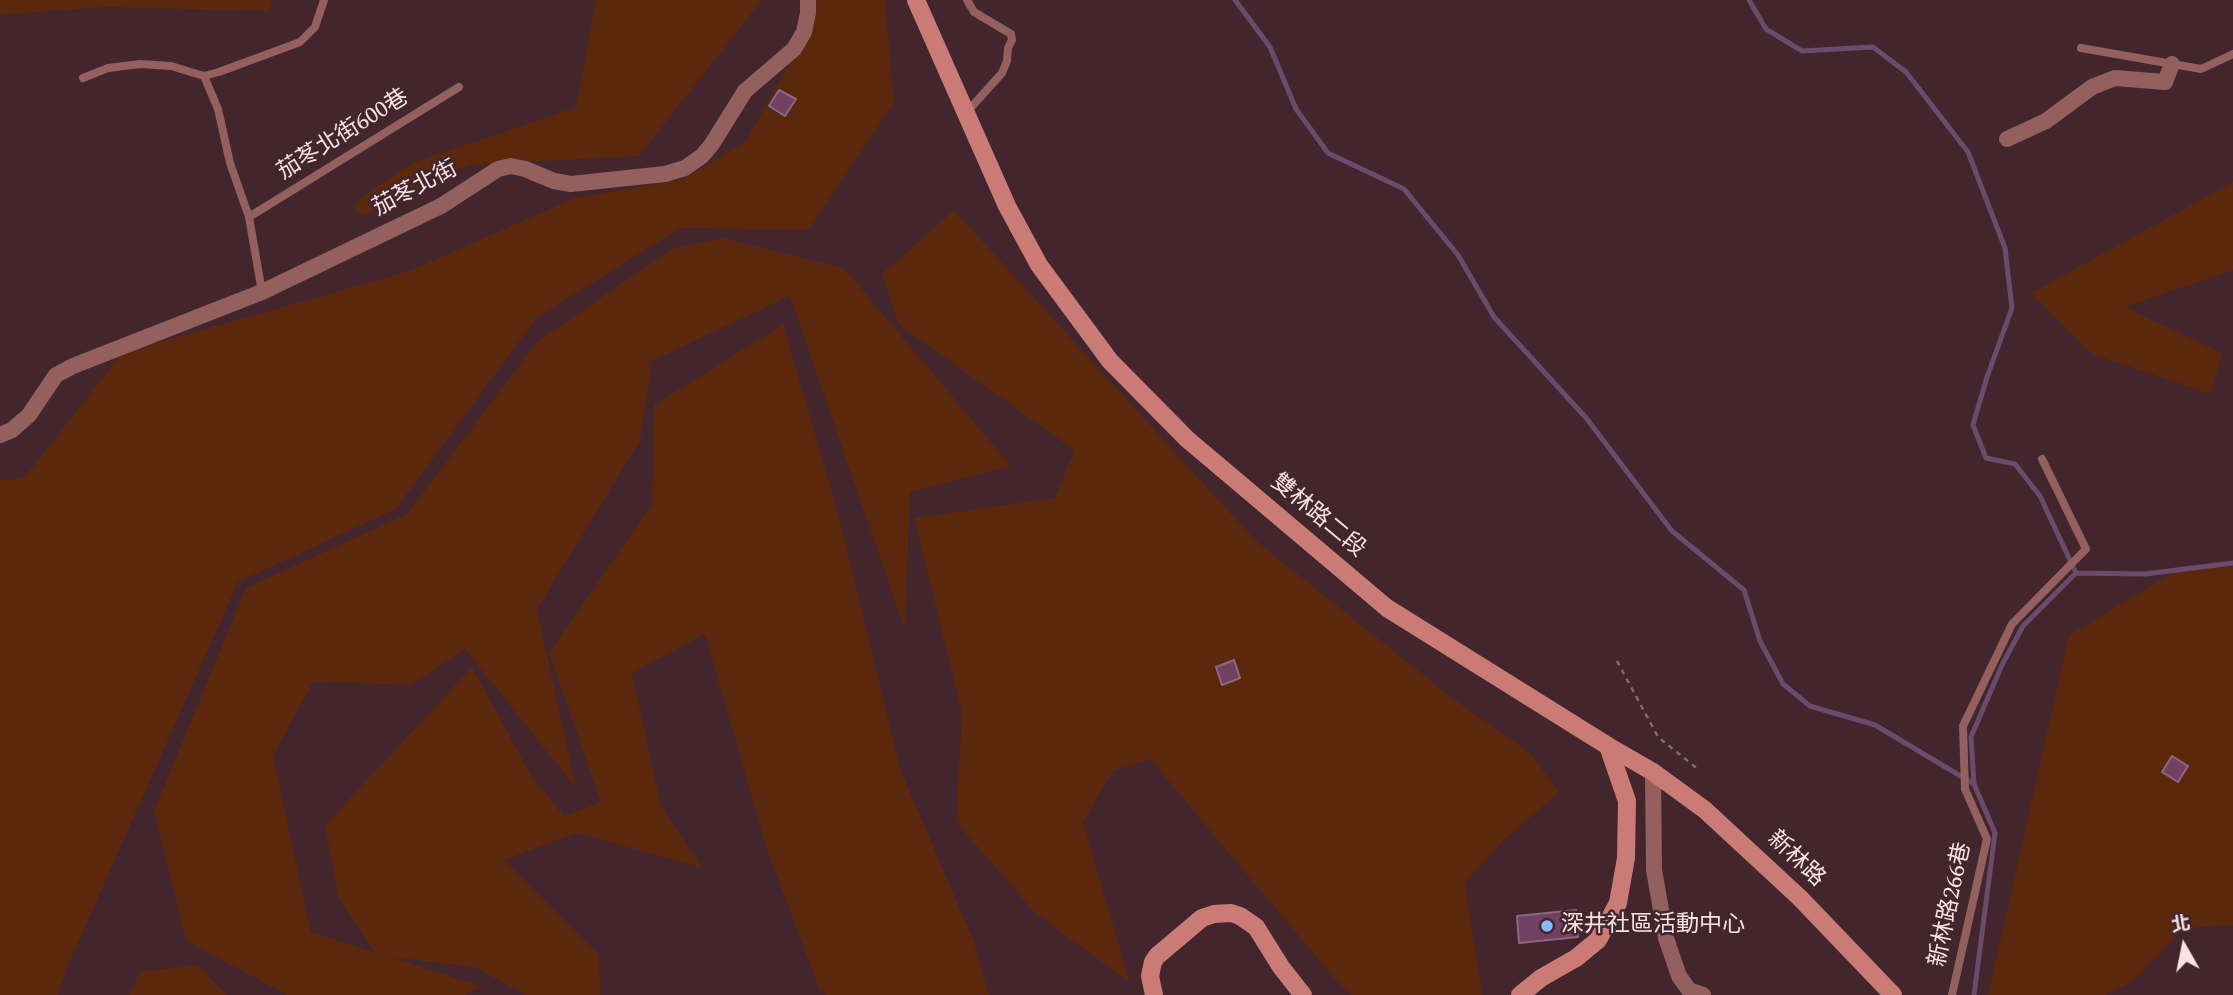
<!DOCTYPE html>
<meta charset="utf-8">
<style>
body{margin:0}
#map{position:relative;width:2233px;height:995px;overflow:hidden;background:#42252d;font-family:Spectral,"Noto Sans TC",serif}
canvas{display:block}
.north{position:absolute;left:2149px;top:911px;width:70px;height:70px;-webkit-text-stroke:5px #42252d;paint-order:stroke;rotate:351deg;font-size:19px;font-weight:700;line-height:28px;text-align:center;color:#f7e2e7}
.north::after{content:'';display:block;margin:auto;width:24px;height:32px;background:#f7e2e7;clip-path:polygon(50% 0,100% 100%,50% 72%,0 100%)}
</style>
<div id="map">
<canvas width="2233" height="995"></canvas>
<div class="north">北</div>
</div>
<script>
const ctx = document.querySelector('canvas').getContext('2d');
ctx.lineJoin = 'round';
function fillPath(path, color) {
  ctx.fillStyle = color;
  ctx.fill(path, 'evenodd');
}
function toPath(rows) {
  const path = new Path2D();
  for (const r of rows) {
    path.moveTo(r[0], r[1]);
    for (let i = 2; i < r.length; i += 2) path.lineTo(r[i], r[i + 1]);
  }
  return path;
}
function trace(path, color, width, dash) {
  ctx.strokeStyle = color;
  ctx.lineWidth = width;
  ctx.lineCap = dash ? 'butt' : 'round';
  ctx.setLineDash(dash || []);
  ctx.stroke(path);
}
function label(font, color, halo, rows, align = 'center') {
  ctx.font = font + ' Spectral,"Noto Sans TC",serif';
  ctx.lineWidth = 5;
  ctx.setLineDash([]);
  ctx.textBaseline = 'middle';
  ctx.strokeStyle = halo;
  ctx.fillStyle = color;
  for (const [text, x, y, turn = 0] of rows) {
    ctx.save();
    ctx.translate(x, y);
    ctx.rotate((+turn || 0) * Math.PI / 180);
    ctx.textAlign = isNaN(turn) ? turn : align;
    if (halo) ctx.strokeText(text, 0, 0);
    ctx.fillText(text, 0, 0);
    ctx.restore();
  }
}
const green = toPath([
 [0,0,272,0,269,11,105,7,0,15],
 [596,0,762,0,639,156,470,165,367,214,362,215,356,211,355,206,360,198,410,164,576,107],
 [812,0,885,0,894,103,809,230,681,228,537,317,396,509,238,582,68,965,58,995,0,995,0,480,24,478,122,353,409,271,575,198,684,179,746,141,809,29],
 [2233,182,2233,270,2125,307,2222,353,2211,394,2092,354,2031,293],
 [954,210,1255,540,1455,700,1531,754,1559,792,1502,842,1465,883,1482,995,1351,995,1334,978,1150,759,1113,771,1083,822,1130,983,1035,913,956,822,962,713,914,518,1055,498,1074,450,898,324,882,274],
 [722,238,844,268,1011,466,910,492,905,630,790,296,652,361,640,441,537,609,576,788,465,649,412,685,313,682,273,756,311,932,374,952,338,897,325,825,472,667,532,777,564,816,601,802,549,653,652,504,654,405,783,324,837,509,901,771,974,942,989,995,826,995,820,991,766,847,705,634,632,673,661,806,702,868,577,833,504,860,599,955,600,995,525,995,475,967,391,957,480,986,465,995,287,995,186,941,154,811,246,588,407,514,538,341,672,249],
 [2233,565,2233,925,2185,928,2132,982,2105,995,1988,995,2069,635,2182,567],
 [198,965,227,995,129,995,139,972]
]);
const stream = toPath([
 [1235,0,1270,47,1296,109,1328,153,1404,189,1458,255,1494,317,1587,419,1672,531,1744,590,1760,641,1783,684,1810,706,1875,725,1974,784,1995,833,1974,995],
 [1749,0,1766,29,1802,51,1873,47,1906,72,1968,152,2005,248,2012,308,1987,377,1973,425,1986,458,2015,464,2040,496,2076,573],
 [1974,784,1971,737,2002,665,2023,626,2076,573,2145,574,2233,563]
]);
const building = toPath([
 [779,90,796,99,785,116,769,106,779,90],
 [1234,660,1240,678,1222,685,1216,667,1234,660],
 [2172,756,2188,766,2178,782,2162,772,2172,756],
 [1576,910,1578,937,1519,943,1517,916,1576,910]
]);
const path = toPath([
 [1617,661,1658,737,1699,770]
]);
const lane = toPath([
 [2081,48,2201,69,2233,54],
 [204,76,218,109,230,163,249,217,262,292],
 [83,78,108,68,140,64,171,66,204,76,219,72,300,42,315,27,324,0],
 [966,113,1002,73,1007,61,1008,48,1012,40,1011,34,974,12,967,0],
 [249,217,459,87],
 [1952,995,1987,839,1965,789,1963,726,2012,624,2086,549,2042,459]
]);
const street = toPath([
 [2007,139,2046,121,2092,87,2115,78,2165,82,2172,64],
 [0,435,12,430,29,415,56,375,73,366,262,292,441,206,498,169,511,166,525,169,554,181,571,184,665,174,685,168,702,156,712,144,745,91,794,49,804,32,808,13,808,0],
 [1653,772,1654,870,1666,938,1679,976,1689,990,1703,995]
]);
const secondary = toPath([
 [916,0,1007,206,1039,265,1110,361,1187,439,1387,608,1608,746,1653,772,1705,810,1800,898,1893,995],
 [1154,995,1150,976,1153,962,1157,956,1202,918,1214,914,1231,913,1240,916,1256,927,1281,967,1303,995],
 [1520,995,1541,978,1576,958,1598,940,1618,903,1626,858,1627,801,1608,746]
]);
const markers = [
 [1547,926,7,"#85bbfb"]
];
const streetNames = [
 ["茄苳北街600巷",344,136,-32],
 ["茄苳北街",416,190,-28],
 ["雙林路二段",1317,517,40],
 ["新林路",1795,860,43],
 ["新林路266巷",1952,905,-78]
];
const poiNames = [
 ["深井社區活動中心",1561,926]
];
fillPath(green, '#5b280e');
trace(stream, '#6a4b6b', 5);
fillPath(building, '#733f63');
trace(building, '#886a7d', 2);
trace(path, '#82686f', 2.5, [5, 5]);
trace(lane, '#93605d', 8);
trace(street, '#93605d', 16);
trace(secondary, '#ca7b76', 18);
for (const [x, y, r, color] of markers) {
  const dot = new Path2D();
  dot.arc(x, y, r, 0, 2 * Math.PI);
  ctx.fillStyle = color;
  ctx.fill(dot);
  trace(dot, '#42252d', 2.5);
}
label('23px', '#f7e2e7', '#42252d', streetNames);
label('23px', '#f7e2e7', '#42252d', poiNames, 'left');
</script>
